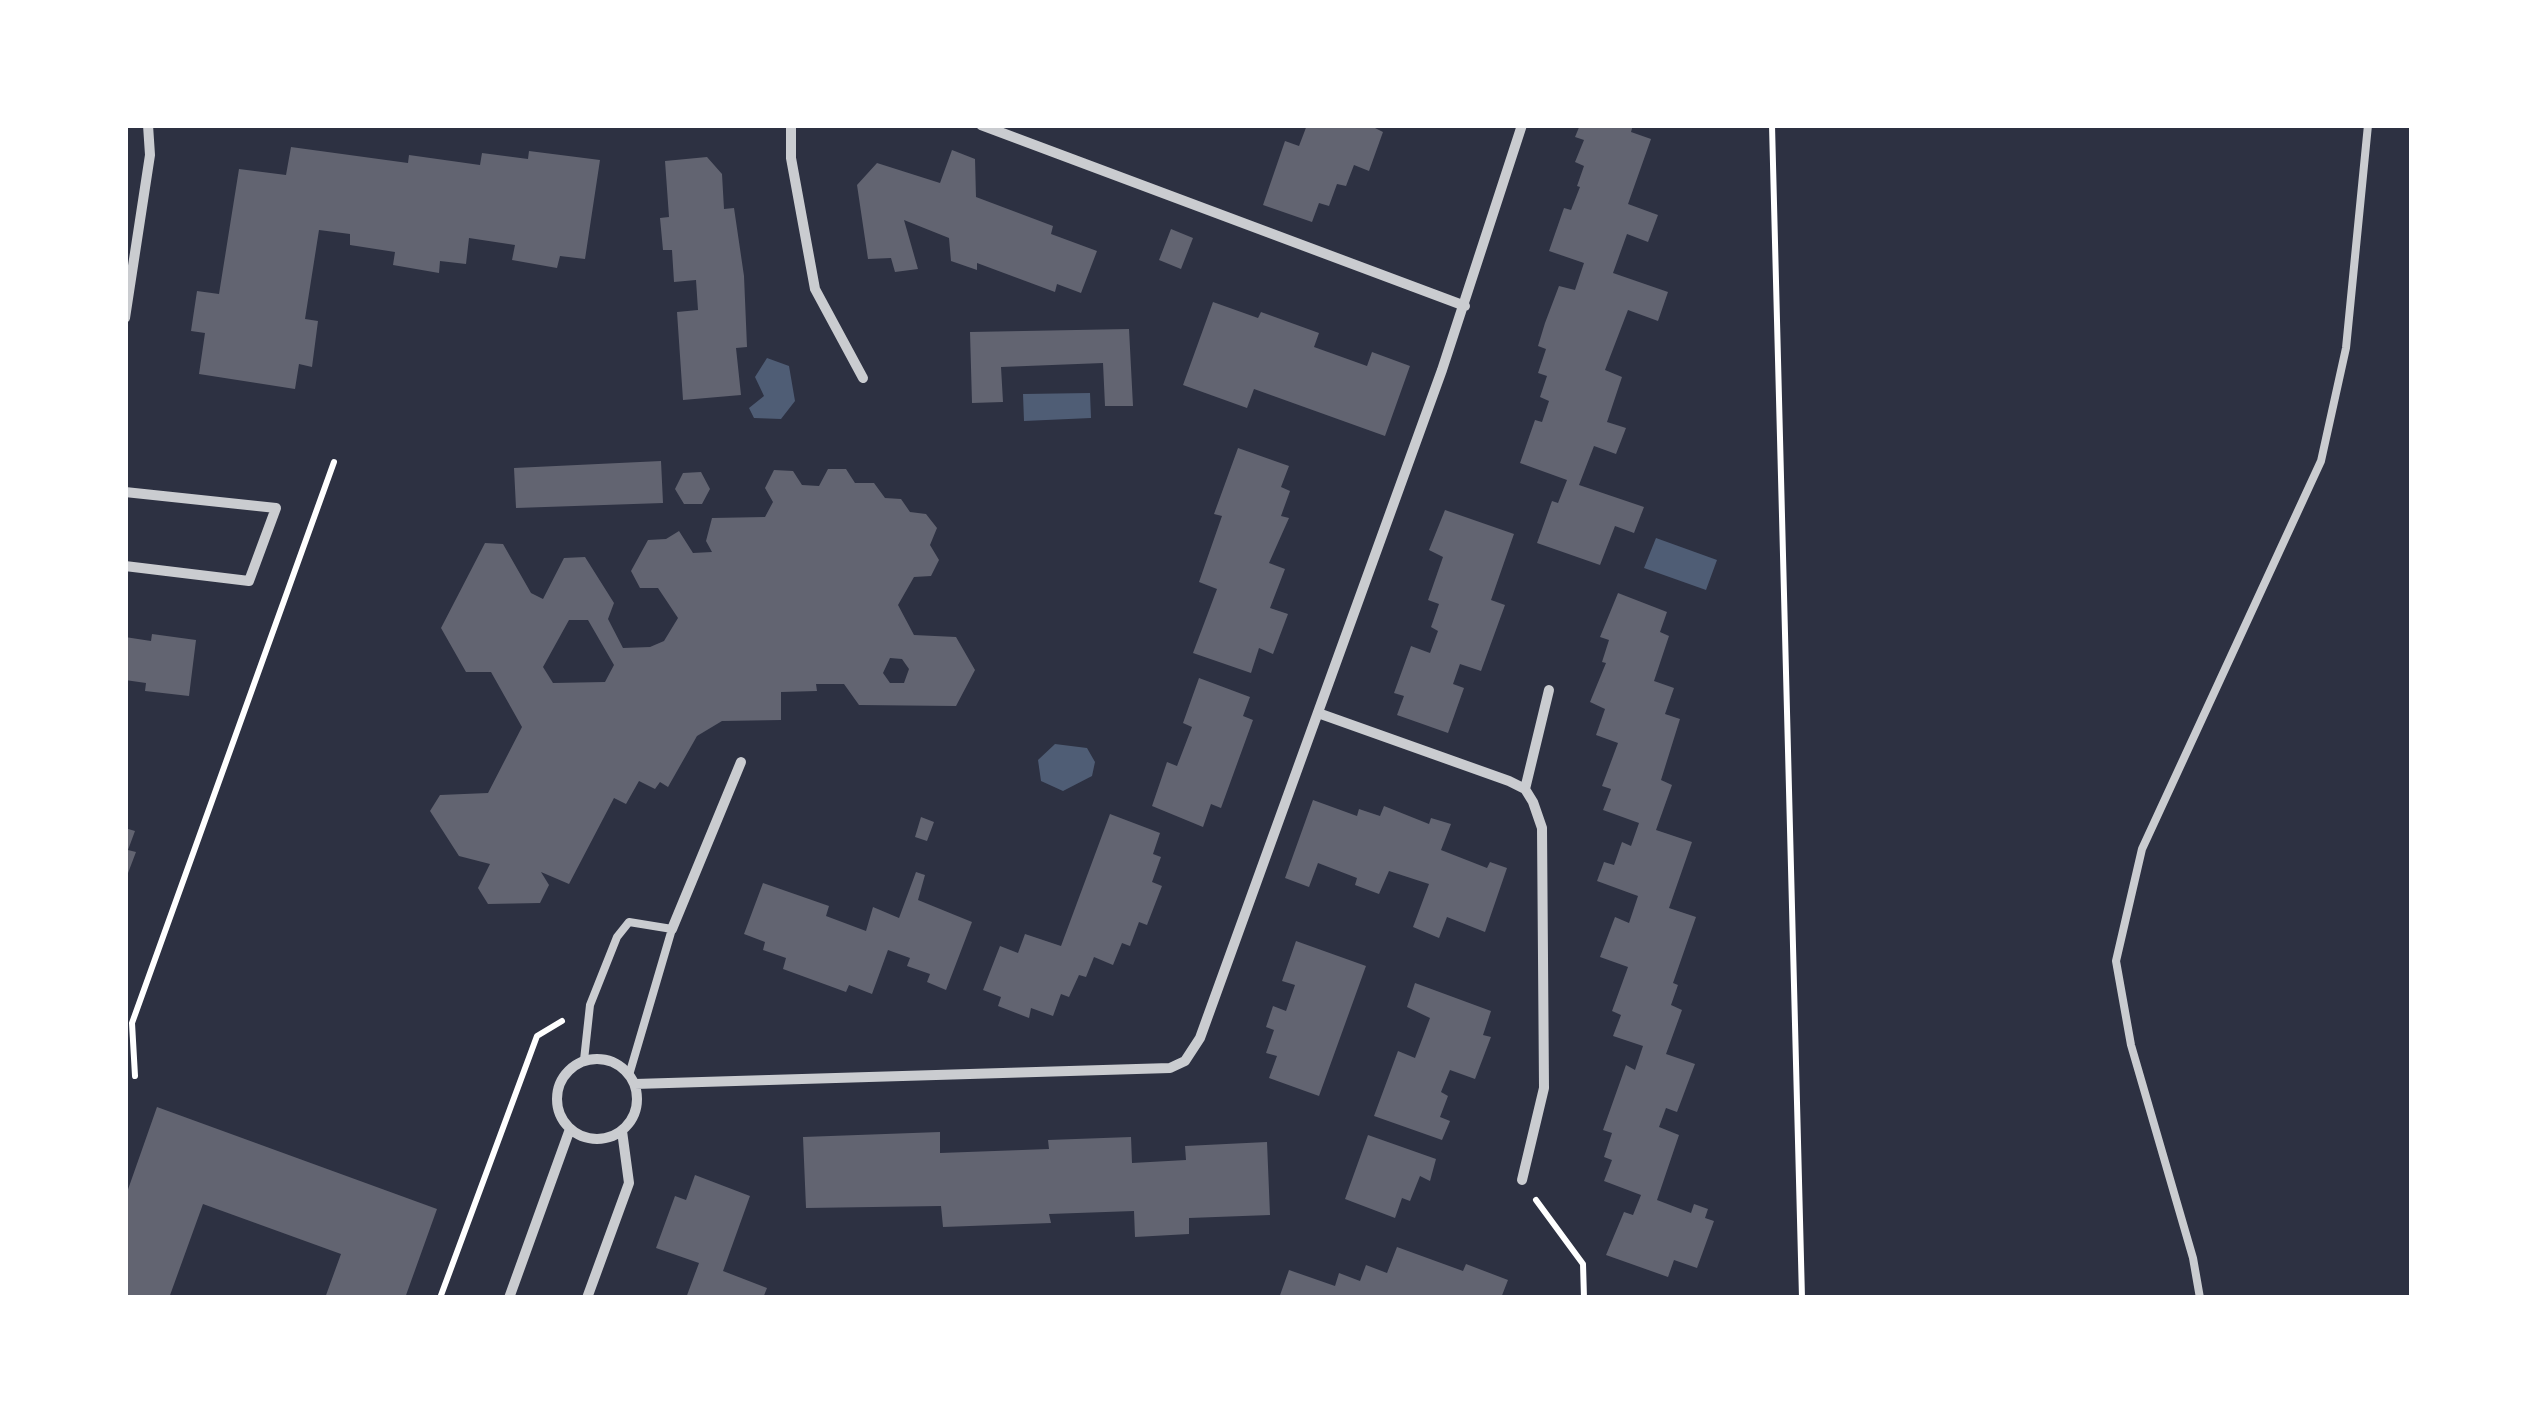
<!DOCTYPE html>
<style>
body{margin:0}
#map{position:relative;width:2537px;height:1423px;overflow:hidden;background:#2d3142;font-family:"Open Sans",sans-serif}
canvas{display:block}
.frame{position:absolute;inset:0;border:128px solid #fff;pointer-events:none}
</style>
<div id="map">
<canvas width="2537" height="1423"></canvas>
<div class="frame"></div>
</div>
<script>
const ctx = document.querySelector('canvas').getContext('2d');
ctx.lineJoin = 'round';
function fillPath(path, color) {
  ctx.fillStyle = color;
  ctx.fill(path, 'evenodd');
}
function toPath(rows) {
  const path = new Path2D();
  for (const r of rows) {
    if (r.length === 3) {
      path.moveTo(r[0] + r[2], r[1]);
      path.arc(r[0], r[1], r[2], 0, 2 * Math.PI);
      continue;
    }
    path.moveTo(r[0], r[1]);
    for (let i = 2; i < r.length; i += 2) path.lineTo(r[i], r[i + 1]);
  }
  return path;
}
function trace(path, color, width, dash) {
  ctx.strokeStyle = color;
  ctx.lineWidth = width;
  ctx.lineCap = dash ? 'butt' : 'round';
  ctx.setLineDash(dash || []);
  ctx.stroke(path);
}
const water = toPath([
 [767,358,789,366,795,401,781,419,754,418,749,408,764,396,755,377],
 [1090,393,1091,418,1024,421,1023,394],
 [1656,538,1717,560,1706,590,1644,568],
 [1055,744,1087,748,1095,762,1092,776,1063,791,1041,781,1038,760]
]);
const building = toPath([
 [1307,125,1369,125,1383,132,1369,171,1354,165,1346,186,1337,184,1329,206,1319,203,1312,222,1263,205,1285,141,1299,146],
 [1580,125,1633,125,1631,132,1651,139,1628,204,1658,215,1648,242,1627,234,1613,273,1668,292,1658,321,1628,310,1605,370,1622,377,1607,422,1626,428,1616,454,1594,446,1579,485,1644,507,1634,533,1615,526,1600,565,1537,543,1552,501,1558,503,1567,480,1520,463,1535,420,1542,422,1549,401,1540,397,1547,376,1538,373,1546,349,1538,346,1545,323,1559,286,1575,290,1584,263,1549,251,1564,208,1571,210,1580,187,1577,186,1584,166,1575,162,1584,140,1575,137],
 [291,147,408,163,409,155,480,165,482,153,528,159,529,151,600,160,585,259,560,256,557,268,512,260,515,245,469,238,466,264,440,261,439,273,393,265,395,252,350,245,350,234,319,230,305,319,318,321,312,367,299,364,295,389,199,374,205,333,191,331,197,291,219,294,239,169,286,175],
 [952,150,975,159,976,197,1053,226,1051,234,1097,251,1081,293,1057,284,1055,292,977,263,977,270,951,261,949,238,904,220,918,269,895,272,891,258,868,259,857,185,877,163,940,183],
 [707,157,722,174,724,209,734,208,744,276,747,347,736,348,741,395,683,400,677,312,698,310,696,280,674,282,672,250,663,250,660,218,669,217,665,161],
 [1171,229,1193,238,1181,269,1159,260],
 [1213,302,1258,318,1261,312,1319,333,1314,347,1367,366,1372,352,1410,366,1385,436,1254,389,1247,408,1183,385],
 [1129,329,1133,406,1105,406,1103,363,1001,367,1003,402,972,403,970,332],
 [1238,448,1289,466,1281,487,1290,491,1281,516,1289,518,1269,563,1285,569,1270,608,1288,614,1273,654,1259,648,1251,673,1193,653,1217,589,1199,582,1222,516,1214,514],
 [661,461,663,503,516,508,514,468],
 [828,469,846,469,855,483,874,483,885,498,901,499,910,512,926,514,937,528,930,545,939,560,931,576,914,577,898,605,914,635,956,637,975,670,956,706,859,705,844,684,816,684,817,691,781,692,781,720,722,721,697,736,668,787,660,782,655,789,639,781,626,804,614,798,569,884,541,872,549,885,540,903,488,904,478,888,490,864,459,856,430,811,440,795,488,793,522,727,491,672,466,672,441,628,485,543,503,544,531,593,543,599,564,558,585,557,614,603,608,619,623,648,650,647,664,641,678,618,658,588,640,588,631,571,648,540,666,539,679,531,693,553,712,552,706,541,712,518,765,517,773,502,765,488,774,470,793,471,802,485,819,486],
 [569,620,588,620,614,665,605,682,553,683,543,667],
 [890,658,902,659,909,669,904,683,890,683,883,673],
 [701,472,710,489,702,504,684,504,675,489,683,473],
 [1445,510,1514,534,1491,600,1505,605,1481,671,1460,664,1453,684,1464,688,1448,733,1397,715,1404,696,1394,693,1411,646,1430,653,1438,631,1431,627,1439,604,1428,600,1443,557,1429,550],
 [1618,593,1667,612,1660,632,1669,636,1654,681,1674,688,1665,714,1680,719,1661,780,1672,785,1656,830,1692,842,1669,908,1696,917,1673,983,1678,985,1671,1005,1682,1010,1666,1054,1695,1064,1677,1112,1666,1108,1659,1127,1679,1135,1657,1200,1691,1213,1694,1204,1708,1209,1705,1218,1714,1221,1697,1268,1674,1260,1668,1277,1606,1255,1624,1212,1633,1215,1641,1195,1604,1181,1612,1160,1604,1157,1612,1133,1603,1130,1626,1065,1635,1070,1643,1046,1613,1036,1621,1015,1612,1011,1628,967,1600,957,1615,917,1629,923,1638,896,1597,881,1604,862,1614,865,1622,842,1631,846,1639,823,1603,810,1611,789,1602,786,1618,743,1596,735,1605,709,1590,702,1606,663,1602,662,1609,640,1600,637],
 [152,634,196,640,189,696,145,691,146,683,125,680,125,637,151,641],
 [1199,678,1250,697,1243,716,1253,720,1221,808,1211,804,1203,827,1152,806,1167,762,1177,766,1192,727,1183,723],
 [1313,800,1357,816,1359,809,1380,816,1384,806,1429,824,1431,818,1451,824,1441,850,1487,868,1490,862,1507,868,1485,932,1447,917,1439,938,1413,927,1429,884,1389,871,1379,894,1355,885,1357,878,1318,863,1309,887,1285,878],
 [1110,814,1160,833,1153,854,1161,857,1152,882,1162,886,1147,925,1139,922,1130,946,1122,943,1113,965,1094,957,1086,977,1079,975,1069,997,1061,994,1053,1016,1031,1008,1029,1018,998,1006,1001,997,983,990,1000,946,1018,953,1025,934,1061,946],
 [921,817,934,822,927,841,915,837],
 [125,828,135,831,128,850,136,852,125,881],
 [916,872,925,875,918,900,972,922,946,990,927,982,930,974,907,966,910,958,888,950,872,994,849,985,846,992,783,969,786,958,763,950,765,942,744,934,763,883,829,906,826,916,866,931,873,907,899,918],
 [1296,941,1366,966,1319,1096,1269,1078,1277,1056,1266,1053,1274,1030,1266,1027,1273,1006,1286,1011,1295,985,1282,981],
 [1415,983,1491,1011,1483,1035,1491,1037,1475,1079,1450,1070,1441,1092,1448,1096,1440,1117,1450,1121,1442,1140,1374,1116,1398,1051,1415,1058,1430,1018,1407,1007],
 [157,1107,437,1209,405,1298,325,1298,341,1254,203,1204,169,1298,125,1298,125,1198],
 [940,1132,940,1153,1049,1149,1048,1140,1131,1137,1132,1163,1186,1160,1185,1146,1267,1142,1270,1215,1189,1218,1189,1234,1135,1237,1134,1211,1049,1214,1051,1223,943,1227,941,1206,806,1208,803,1137],
 [1368,1135,1436,1159,1430,1181,1420,1176,1410,1201,1402,1198,1395,1218,1345,1199],
 [695,1175,750,1196,723,1271,767,1288,763,1298,686,1298,699,1263,656,1248,675,1196,686,1200],
 [1397,1247,1463,1271,1466,1264,1508,1280,1501,1298,1279,1298,1289,1270,1335,1286,1339,1273,1360,1281,1366,1265,1387,1273]
]);
const path = toPath([
 [1772,125,1802,1298],
 [135,1076,132,1023,334,462],
 [1536,1200,1583,1264,1584,1298],
 [440,1298,537,1036,562,1021]
]);
const service = toPath([
 [584,1060,590,1005,617,937,629,922,672,929,629,1075],
 [2200,1298,2193,1258,2131,1045,2116,961,2142,849,2321,461,2346,348,2368,125]
]);
const minor = toPath([
 [791,125,791,158,815,289,863,378],
 [981,125,1465,306],
 [125,318,150,155,148,125],
 [125,492,276,508,249,581,125,566],
 [1318,713,1509,781,1525,789,1533,802,1542,828,1544,1088,1522,1180],
 [1525,789,1549,690],
 [672,929,741,762],
 [597,1099,40],
 [635,1084,1170,1068,1185,1061,1200,1038,1442,370,1522,125],
 [509,1298,570,1129],
 [587,1298,629,1183,622,1131]
]);
fillPath(water, '#4f5d75');
fillPath(building, '#626471');
trace(path, '#fff', 6);
trace(service, '#caccd0', 8);
trace(minor, '#caccd0', 10);
</script>
